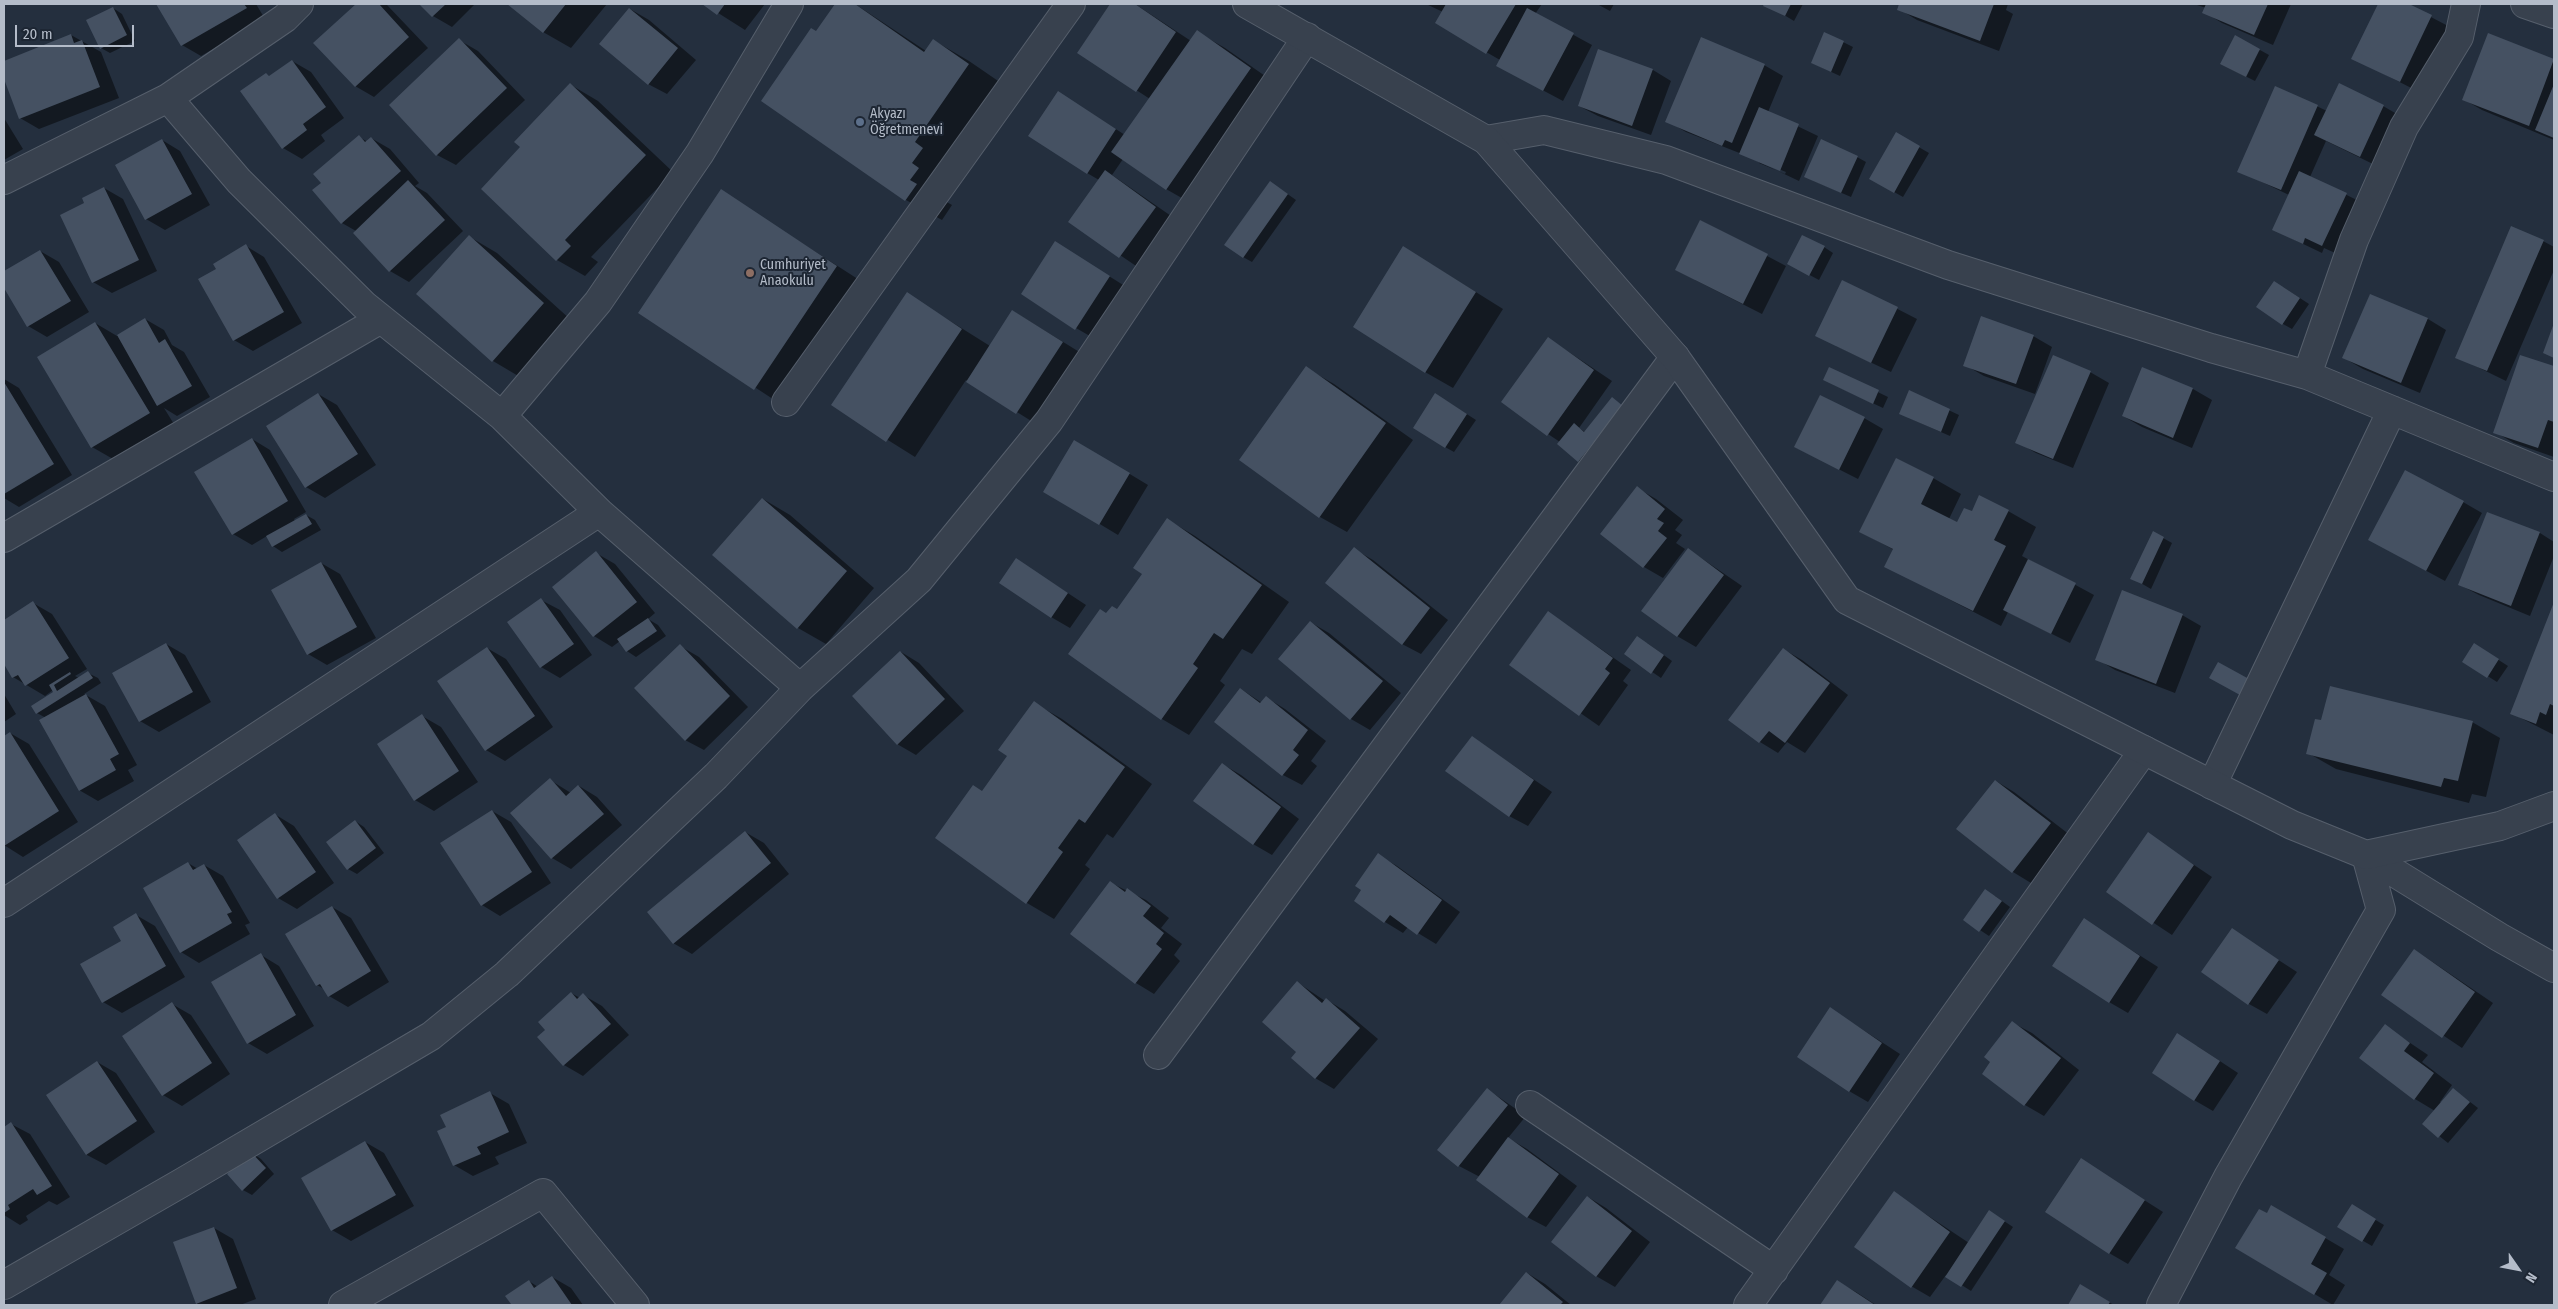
<!DOCTYPE html>
<meta charset="utf-8">
<style>
body{margin:0}
#map{position:relative;width:2558px;height:1309px;overflow:hidden;background:#242f3e;font-family:"Fira Sans Condensed",sans-serif}
canvas{display:block}
.frame{position:absolute;inset:0;border:5px solid #b4bcc9;pointer-events:none}
.north{position:absolute;left:2493px;top:1244px;width:50px;height:50px;-webkit-text-stroke:4px #1d2633;paint-order:stroke;rotate:123deg;font-size:14px;font-weight:700;line-height:20px;text-align:center;color:#b4bcc9}
.north::after{content:'';display:block;margin:auto;width:18px;height:22px;background:#b4bcc9;clip-path:polygon(50% 0,100% 100%,50% 72%,0 100%)}
.scale{position:absolute;left:15px;top:25px;width:119px;height:22px;box-sizing:border-box;border:2px solid #b4bcc9;border-top:0;padding-left:6px;font-size:15px;line-height:18px;white-space:nowrap;color:#b4bcc9;-webkit-text-stroke:4px #1d2633;paint-order:stroke}
</style>
<div id="map">
<canvas width="2558" height="1309"></canvas>
<div class="frame"></div>
<div class="north">N</div>
<div class="scale">20 m</div>
</div>
<script>
const ctx = document.querySelector('canvas').getContext('2d');
ctx.lineJoin = 'round';
function fillPath(path, color) {
  ctx.fillStyle = color;
  ctx.fill(path, 'evenodd');
}
function toPath(rows) {
  const path = new Path2D();
  for (const r of rows) {
    path.moveTo(r[0], r[1]);
    for (let i = 2; i < r.length; i += 2) path.lineTo(r[i], r[i + 1]);
  }
  return path;
}
function trace(path, color, width, dash) {
  ctx.strokeStyle = color;
  ctx.lineWidth = width;
  ctx.lineCap = dash ? 'butt' : 'round';
  ctx.setLineDash(dash || []);
  ctx.stroke(path);
}
function label(font, color, halo, rows, align = 'center') {
  ctx.font = font + ' "Fira Sans Condensed",sans-serif';
  ctx.lineWidth = 4;
  ctx.setLineDash([]);
  ctx.textBaseline = 'middle';
  ctx.strokeStyle = halo;
  ctx.fillStyle = color;
  for (const [text, x, y, turn = 0] of rows) {
    ctx.save();
    ctx.translate(x, y);
    ctx.rotate((+turn || 0) * Math.PI / 180);
    ctx.textAlign = isNaN(turn) ? turn : align;
    if (halo) ctx.strokeText(text, 0, 0);
    ctx.fillText(text, 0, 0);
    ctx.restore();
  }
}
const shadow = toPath([
 [157,4,256,4,265,19,201,56,182,45],
 [358,4,387,5,428,48,374,97,355,86,315,44],
 [421,4,475,4,452,27,433,16],
 [509,4,607,4,571,48,543,32],
 [704,4,765,4,745,30],
 [837,4,855,4,926,51,933,40,969,61,1004,85,945,201,952,205,942,220,906,200,817,33],
 [1111,4,1135,4,1191,41,1197,32,1225,48,1278,85,1194,205,1166,189,1123,159,1112,175,1174,218,1139,268,1070,221,1099,180,1087,173,1077,104,1125,135,1150,99,1078,52],
 [1426,4,1542,4,1535,14,1592,45,1563,101,1516,76,1500,60,1436,23,1443,12],
 [1597,4,1614,4,1610,11],
 [1766,4,1803,4,1794,21],
 [1901,4,2008,4,2006,10,2013,14,1999,51,1917,20,1899,9],
 [2194,4,2291,4,2273,45,2222,23,2204,12,2206,8],
 [2379,4,2406,4,2450,27,2419,92,2353,58],
 [113,8,122,14,135,41,110,53,101,48],
 [630,9,649,20,696,60,667,94,648,84],
 [71,35,101,52,119,98,39,129,20,118,4,75,4,62],
 [2489,35,2554,60,2554,140,2482,110,2463,99],
 [459,40,478,51,525,100,456,165,437,155],
 [1843,42,1853,47,1840,76,1812,63],
 [2260,50,2269,55,2255,81,2231,69],
 [1599,51,1653,70,1671,81,1651,135,1598,116,1579,106],
 [292,61,311,72,344,118,321,135,325,141,302,159,283,148,266,74,270,77],
 [1764,65,1783,76,1768,112,1818,136,1799,181,1742,154,1686,132,1667,121],
 [1759,161,1786,172,1785,174,1759,163],
 [571,85,598,101,673,172,591,257,598,262,585,276,557,260,522,147],
 [2276,87,2327,111,2383,106,2402,117,2379,167,2326,141,2310,177,2365,204,2342,256,2324,248,2322,253,2274,230,2289,195,2239,171],
 [4,118,23,149,4,160],
 [1896,134,1929,153,1903,197,1871,179],
 [359,137,368,142,371,138,390,149,419,183,415,186,427,193,463,231,409,282,390,271,356,231,342,223,323,183],
 [162,140,180,151,210,205,165,230,146,219,116,166],
 [1857,157,1866,162,1851,197,1814,181],
 [104,188,123,199,157,271,112,293,93,282,86,204],
 [1279,188,1296,200,1252,262,1243,257],
 [721,191,864,283,782,405,640,312],
 [1701,221,1786,266,1762,314,1695,280],
 [470,237,497,253,571,320,520,377,493,361],
 [2543,241,2554,247,2554,270,2506,381,2457,357],
 [1056,243,1128,288,1095,339,1076,328],
 [246,246,264,257,302,323,253,351,234,340,217,269],
 [1824,247,1833,253,1819,280,1789,264],
 [40,251,59,262,89,312,47,337,28,326,4,285,4,273],
 [1431,264,1503,309,1453,388,1425,372],
 [1843,281,1917,319,1891,372,1836,346],
 [2283,287,2309,304,2292,329,2283,324],
 [907,294,990,346,1013,311,1081,353,1036,424,966,380,915,457,832,405],
 [2370,295,2428,319,2446,330,2420,393,2363,369,2344,358],
 [145,319,164,330,172,345,184,352,210,397,177,416,164,408,177,429,120,463,92,447,39,357,95,323,117,336],
 [2033,336,2052,347,2035,394,1984,376,1965,365],
 [1548,338,1612,381,1579,428,1585,432,1613,399,1631,412,1588,466,1578,460,1560,442,1548,434],
 [2521,356,2554,368,2554,457,2514,443,2495,432],
 [1306,368,1334,384,1413,440,1347,532,1320,517],
 [2143,368,2193,389,2212,400,2192,448,2142,427,2123,416],
 [1830,369,1888,397,1883,408,1834,385],
 [2090,372,2109,383,2073,468,2036,453,2017,442],
 [4,379,19,388,72,475,19,507,4,498],
 [1910,392,1959,415,1950,436,1909,418],
 [318,394,337,405,376,465,325,498,306,487],
 [1445,400,1476,420,1454,452,1445,447],
 [1864,418,1883,429,1858,479,1795,447],
 [252,439,270,450,306,512,294,519,295,521,306,515,315,520,321,530,282,552,273,546,267,536,252,545,233,534],
 [1075,441,1148,485,1118,535,1045,491],
 [1933,478,1961,494,1949,519,1958,524,1972,513,1980,497,2008,511,2036,527,2022,556,2094,595,2070,643,2008,612,2001,626,1886,567,1894,550,1861,532],
 [1637,488,1656,499,1683,520,1675,530,1682,535,1676,543,1685,549,1663,578,1644,567,1601,534],
 [763,499,790,515,874,588,826,644,798,628],
 [2463,502,2482,513,2445,581,2388,550],
 [2488,513,2540,533,2554,542,2554,556,2530,616,2479,595,2460,585],
 [1168,520,1195,536,1289,602,1252,654,1242,649,1220,681,1225,685,1189,735,1162,719,1107,614,1118,610,1144,574],
 [2163,538,2172,543,2151,589,2132,578],
 [1354,549,1373,560,1448,620,1421,654,1402,644],
 [1688,549,1742,586,1696,647,1677,636],
 [596,553,615,564,655,613,648,619,658,625,666,636,636,657,627,651,620,641,612,647,594,636],
 [1016,559,1086,605,1070,628,1051,617],
 [321,563,340,574,376,638,327,665,308,654],
 [541,600,560,610,592,655,560,678,541,667,509,622],
 [33,603,52,614,87,669,75,676,79,678,88,673,98,678,101,683,84,694,105,706,137,765,128,770,134,781,98,801,79,790,46,718,37,713,55,692,53,690,45,696,13,677,4,662,4,622],
 [2554,605,2554,735,2511,713],
 [1548,612,1631,670,1623,681,1628,685,1599,726,1510,664],
 [2182,615,2201,626,2175,693,2115,670,2097,659],
 [1310,622,1329,633,1401,693,1370,730,1351,719,1279,659],
 [1647,643,1672,661,1661,678,1626,654],
 [166,644,185,655,211,702,159,732,140,721],
 [680,646,699,657,748,707,704,750,685,740],
 [487,648,506,659,553,727,505,761,486,750],
 [1783,649,1802,660,1848,695,1805,753,1787,742,1778,753,1760,742],
 [2483,650,2508,666,2497,682,2464,661],
 [901,652,919,663,964,711,916,755,897,744],
 [1241,689,1262,703,1267,698,1285,709,1326,741,1311,761,1317,766,1302,785,1283,775],
 [4,694,16,714,4,722],
 [1034,703,1062,719,1152,784,1113,838,1107,834,1085,865,1090,869,1054,919,1027,903,983,792,1009,756],
 [422,716,441,727,478,782,434,811,415,800],
 [2322,722,2472,722,2500,738,2486,797,2472,794,2469,803,2336,769,2308,753],
 [10,733,29,744,78,822,23,857,4,845,4,737],
 [1472,737,1552,792,1528,826,1509,816],
 [1222,764,1241,775,1299,819,1272,855,1253,844],
 [550,780,571,793,579,786,597,797,622,825,571,869,552,858,512,813],
 [1996,781,2014,792,2070,835,2031,883,2013,872,1958,829],
 [492,811,511,822,551,883,500,916,482,905],
 [276,815,294,826,334,883,297,909,278,898],
 [355,821,364,827,384,853,357,874,348,869],
 [745,832,764,843,789,874,692,954,673,943],
 [2148,834,2212,877,2172,935,2107,892],
 [1378,855,1397,866,1460,912,1436,944,1408,927,1403,933,1385,922,1363,890],
 [188,863,198,869,204,865,223,876,250,923,245,925,250,934,199,963,181,952],
 [1111,883,1146,900,1169,918,1161,928,1182,944,1174,955,1180,961,1154,994,1136,983],
 [1995,896,2010,907,1989,936,1965,920],
 [332,907,351,918,389,982,348,1007,329,996,326,990,317,985],
 [136,915,155,926,185,977,122,1013,103,1002,122,941],
 [2084,920,2158,967,2128,1013,2109,1002],
 [2232,930,2297,972,2267,1014,2249,1004],
 [2415,950,2493,1003,2462,1048,2383,995],
 [261,955,279,966,314,1026,267,1054,248,1043],
 [1297,982,1325,1001,1327,1000,1345,1011,1378,1039,1334,1089,1315,1078,1298,1052],
 [571,993,580,998,583,995,602,1006,629,1035,583,1076,564,1065,539,1037,547,1030],
 [172,1004,191,1015,230,1074,182,1106,163,1095,124,1036],
 [1831,1009,1900,1054,1868,1102,1849,1091],
 [2013,1023,2032,1033,2079,1070,2044,1116,2025,1105,1984,1074],
 [2385,1026,2428,1055,2422,1062,2452,1085,2440,1102,2442,1103,2453,1089,2478,1108,2448,1143,2424,1124,2435,1111,2415,1099,2361,1058],
 [2197,1046,2238,1073,2213,1111,2194,1100],
 [97,1062,116,1073,155,1132,106,1165,87,1155,48,1095],
 [1487,1089,1526,1116,1508,1138,1527,1149,1577,1186,1546,1227,1527,1217,1480,1177,1459,1166],
 [490,1093,509,1104,527,1143,495,1157,499,1164,473,1176,454,1165,448,1128],
 [11,1124,30,1134,70,1197,57,1205,49,1201,26,1216,28,1220,20,1225,4,1215,4,1128],
 [365,1142,384,1153,414,1206,351,1241,332,1230,303,1179],
 [252,1153,261,1159,274,1174,252,1195,243,1190],
 [2081,1160,2163,1212,2128,1264,2109,1253],
 [1894,1193,1969,1243,1998,1217,2013,1227,1971,1291,1946,1275,1930,1297,1911,1286],
 [1588,1197,1606,1208,1650,1242,1615,1287,1596,1276],
 [2352,1206,2384,1225,2372,1246,2339,1227],
 [2272,1207,2344,1249,2329,1275,2345,1285,2333,1305,2237,1248,2267,1215],
 [214,1228,233,1239,256,1299,240,1305,197,1304,174,1243],
 [1527,1273,1545,1284,1571,1305,1500,1305],
 [552,1277,571,1288,583,1305,511,1305,529,1281,538,1287],
 [1838,1282,1856,1292,1876,1305,1822,1305],
 [2081,1286,2114,1305,2070,1305]
]);
const building = toPath([
 [156,4,244,4,247,8,181,46],
 [356,4,379,4,409,37,355,87,313,43],
 [419,4,446,4,432,17],
 [507,4,566,4,543,33],
 [702,4,725,4,717,15],
 [835,4,855,4,924,52,933,39,969,64,915,142,923,148,912,163,919,168,910,180,917,184,905,201,761,101,811,28,816,31],
 [1110,4,1135,4,1176,32,1136,92,1077,53],
 [1446,4,1516,4,1486,54,1435,23],
 [1764,4,1791,4,1785,16,1763,6],
 [1899,4,1994,4,1980,41,1897,10],
 [2206,4,2268,4,2254,35,2202,13],
 [2378,4,2409,4,2432,15,2400,82,2351,59],
 [113,7,127,35,100,49,86,20],
 [629,8,678,48,648,85,599,44],
 [1527,8,1574,33,1543,91,1496,66],
 [1197,30,1251,68,1166,190,1111,152],
 [1824,32,1844,41,1831,72,1811,63],
 [2488,33,2554,59,2529,126,2462,100],
 [71,34,74,43,82,40,100,87,19,119,4,79,4,61],
 [2235,35,2260,49,2246,77,2220,64],
 [1701,37,1765,64,1732,143,1725,140,1722,146,1665,122],
 [459,38,507,88,436,156,389,105],
 [1598,49,1653,69,1632,126,1578,106],
 [292,60,326,107,303,124,307,130,282,149,240,91,266,73,269,76],
 [570,83,646,155,565,240,571,246,556,261,481,189,520,147,514,142],
 [2339,83,2384,105,2360,157,2314,135],
 [2554,84,2554,138,2535,130],
 [2275,86,2318,105,2281,190,2237,172],
 [1058,91,1116,129,1087,174,1028,136],
 [1759,107,1799,124,1780,171,1739,154],
 [1896,132,1920,146,1894,193,1869,179],
 [359,135,365,142,371,137,401,171,341,224,312,190,321,183,313,174],
 [162,139,192,194,145,220,115,165],
 [1821,139,1858,156,1841,193,1804,177],
 [1105,170,1156,207,1119,258,1068,222],
 [2299,171,2347,193,2322,246,2305,238,2303,244,2272,230],
 [408,180,445,220,389,272,353,233],
 [1270,181,1288,194,1243,258,1224,245],
 [104,187,139,260,92,283,60,215,84,203,82,198],
 [721,189,837,266,754,390,638,313],
 [1700,220,1768,254,1743,304,1675,270],
 [2511,226,2544,240,2487,371,2455,358],
 [469,235,544,303,492,362,416,294],
 [1802,235,1825,246,1809,276,1787,264],
 [1055,241,1110,276,1075,330,1021,294],
 [246,244,284,312,233,341,198,279,216,269,213,264],
 [1403,246,1476,292,1425,373,1353,327],
 [40,250,71,301,27,327,4,288,4,271],
 [1842,280,1898,307,1871,363,1815,336],
 [2274,281,2300,298,2282,325,2256,307],
 [907,292,962,329,886,442,831,405],
 [2370,294,2428,318,2401,383,2342,358],
 [1012,310,1063,342,1016,414,966,382],
 [1981,316,2034,335,2016,384,1963,366],
 [145,318,159,343,165,339,192,386,157,406,117,335],
 [95,322,150,413,91,448,37,357],
 [2554,323,2554,358,2543,353],
 [1548,337,1594,370,1547,436,1501,402],
 [2053,355,2091,371,2053,459,2015,443],
 [2520,355,2554,366,2554,422,2548,420,2538,448,2493,433],
 [1306,366,1386,423,1319,518,1239,460],
 [1829,367,1879,390,1873,404,1823,380],
 [2142,367,2193,388,2173,438,2122,416],
 [4,382,54,464,4,494],
 [1909,390,1950,409,1941,432,1899,414],
 [318,393,358,454,305,488,266,426],
 [1435,393,1467,414,1445,448,1413,428],
 [1820,395,1865,417,1839,470,1794,447],
 [1612,397,1623,406,1578,462,1557,444,1574,423,1584,432],
 [252,438,288,501,232,535,194,472],
 [1074,440,1130,473,1099,525,1043,492],
 [1896,458,1934,477,1921,504,1957,522,1964,508,1972,511,1979,495,2009,510,1994,540,2006,546,1973,611,1884,567,1893,549,1859,532],
 [2405,470,2464,501,2426,571,2368,540],
 [1637,486,1665,509,1657,519,1664,523,1658,531,1667,538,1643,568,1600,534],
 [762,498,847,571,797,629,712,555],
 [2487,512,2540,532,2511,606,2458,585],
 [306,514,312,524,272,547,266,536],
 [1167,518,1262,585,1223,639,1214,633,1193,664,1198,668,1161,720,1068,654,1100,609,1106,613,1112,606,1117,609,1142,574,1133,568],
 [2153,531,2164,537,2142,584,2130,579],
 [1354,547,1430,608,1402,645,1325,583],
 [1688,548,1724,575,1677,637,1641,611],
 [596,551,637,602,593,637,552,587],
 [1016,558,1068,593,1051,618,999,583],
 [2028,559,2076,583,2051,634,2003,610],
 [321,562,357,627,307,655,271,590],
 [2122,590,2183,614,2156,684,2095,660],
 [541,598,574,644,540,668,507,622],
 [33,601,69,658,25,686,18,675,12,678,4,664,4,620],
 [2554,602,2554,706,2550,704,2546,715,2540,712,2536,724,2510,714],
 [1548,611,1613,658,1605,669,1610,673,1579,716,1509,665],
 [648,618,657,631,626,652,617,639],
 [1310,621,1383,681,1350,720,1278,659],
 [1637,636,1664,655,1651,674,1624,654],
 [166,643,193,692,139,722,112,673],
 [2474,643,2499,659,2487,678,2462,662],
 [680,644,730,696,685,741,634,688],
 [487,647,535,716,485,751,437,681],
 [1783,648,1830,683,1785,743,1769,731,1759,743,1728,720],
 [900,651,945,699,897,745,852,696],
 [2218,662,2249,679,2240,695,2209,678],
 [88,671,93,678,36,714,31,706,53,692,49,685,70,672,71,674,54,685,57,691],
 [2330,686,2473,721,2458,781,2444,778,2441,787,2306,754,2315,719,2321,720],
 [1240,688,1260,703,1266,696,1308,730,1293,750,1299,755,1282,776,1214,722],
 [86,694,119,754,110,759,116,770,79,791,39,720],
 [1034,701,1125,767,1085,823,1079,819,1058,848,1063,852,1026,904,935,838,973,785,982,791,1007,756,998,750],
 [422,714,459,771,414,801,377,744],
 [10,732,59,811,4,846,4,736],
 [1472,736,1534,780,1509,817,1445,771],
 [1222,763,1281,807,1253,845,1193,801],
 [550,778,566,796,578,785,604,814,551,859,510,813],
 [1995,780,2051,823,2012,873,1956,829],
 [492,810,532,872,481,906,440,843],
 [275,813,316,872,277,899,237,840],
 [355,820,376,848,347,870,326,842],
 [745,831,771,863,673,944,647,912],
 [2148,832,2194,865,2152,925,2106,892],
 [1378,853,1442,900,1417,935,1390,915,1384,923,1354,901,1361,890,1355,886],
 [188,862,193,870,204,864,232,912,227,914,232,923,180,953,143,888],
 [1110,881,1125,892,1127,888,1151,906,1143,916,1164,933,1156,944,1162,949,1135,984,1070,934],
 [1985,889,2002,901,1979,932,1963,920],
 [332,906,371,971,328,997,320,984,316,986,285,934],
 [136,913,166,966,102,1003,80,964,121,941,113,927],
 [2084,918,2140,956,2109,1003,2052,966],
 [2232,928,2279,960,2248,1005,2201,972],
 [2414,949,2475,992,2442,1038,2381,995],
 [261,953,296,1015,247,1044,211,982],
 [1297,981,1322,1003,1326,998,1360,1028,1315,1079,1291,1058,1296,1052,1262,1022],
 [571,992,577,999,583,993,611,1024,563,1066,537,1037,545,1030,538,1022],
 [172,1002,212,1063,162,1096,122,1036],
 [1830,1007,1882,1043,1849,1092,1797,1057],
 [2012,1021,2061,1058,2024,1106,1982,1074,1990,1062,1984,1057],
 [2385,1024,2410,1043,2404,1051,2434,1073,2414,1100,2359,1058],
 [2177,1033,2220,1061,2194,1101,2152,1073],
 [97,1061,137,1121,86,1155,46,1095],
 [1487,1088,1508,1105,1458,1167,1437,1150],
 [2453,1088,2470,1102,2438,1138,2422,1124],
 [490,1091,509,1132,477,1147,481,1154,453,1166,437,1131,446,1127,440,1115],
 [11,1122,52,1186,37,1195,33,1189,8,1205,10,1209,4,1213,4,1127],
 [1508,1137,1559,1174,1527,1218,1476,1180],
 [365,1141,396,1195,331,1231,301,1178],
 [251,1152,266,1168,242,1191,227,1174],
 [2081,1158,2145,1200,2109,1254,2045,1212],
 [1894,1191,1950,1232,1911,1288,1854,1247],
 [1587,1196,1632,1231,1596,1277,1551,1242],
 [2352,1204,2376,1219,2362,1242,2337,1227],
 [2271,1205,2326,1237,2311,1264,2327,1273,2314,1295,2235,1248,2259,1209,2267,1213],
 [1989,1210,2005,1221,1961,1287,1945,1277],
 [214,1227,237,1288,196,1304,173,1242],
 [1526,1272,1563,1302,1560,1305,1499,1305],
 [552,1276,572,1305,509,1305,511,1304,505,1296,529,1280,534,1288],
 [1837,1280,1875,1305,1820,1305],
 [2080,1284,2110,1302,2108,1305,2068,1305]
]);
const minor = toPath([
 [2525,4,2554,14],
 [168,98,239,181,364,305,502,416,599,512,800,688],
 [1486,140,1544,130,1666,160,1948,265,2211,348,2307,375,2554,477],
 [4,180,168,98,285,18,299,4],
 [2307,375,2354,240,2404,127,2459,37,2466,4],
 [786,402,1071,4],
 [502,416,598,302,700,153,789,4],
 [4,538,381,319],
 [2212,785,2392,410],
 [4,903,599,512],
 [1158,1055,1675,357],
 [1530,1105,1774,1270],
 [4,1285,183,1182,431,1036,507,974,716,776,800,688,919,580,1049,421,1307,37],
 [343,1305,543,1193,635,1305],
 [1748,1305,2144,750],
 [2161,1305,2228,1177,2381,910,2366,855,2499,937,2554,968]
]);
const tertiary = toPath([
 [1247,4,1486,140,1675,357,1847,600,2292,825,2366,855,2500,826,2554,806]
]);
const markers = [
 [860,122,5,"#5c6f8a"],
 [750,273,5,"#8d6e63"]
];
const poiNames = [
 ["Akyazı",870,114],
 ["Öğretmenevi",870,130],
 ["Cumhuriyet",760,265],
 ["Anaokulu",760,281]
];
fillPath(shadow, '#0007');
fillPath(building, '#455162');
trace(minor, '#565f6c', 30);
trace(tertiary, '#565f6c', 30);
trace(minor, '#38414e', 28);
trace(tertiary, '#38414e', 28);
for (const [x, y, r, color] of markers) {
  const dot = new Path2D();
  dot.arc(x, y, r, 0, 2 * Math.PI);
  ctx.fillStyle = color;
  ctx.fill(dot);
  trace(dot, '#1d2633', 2);
}
label('14px', '#b4bcc9', '#1d2633', poiNames, 'left');
</script>
